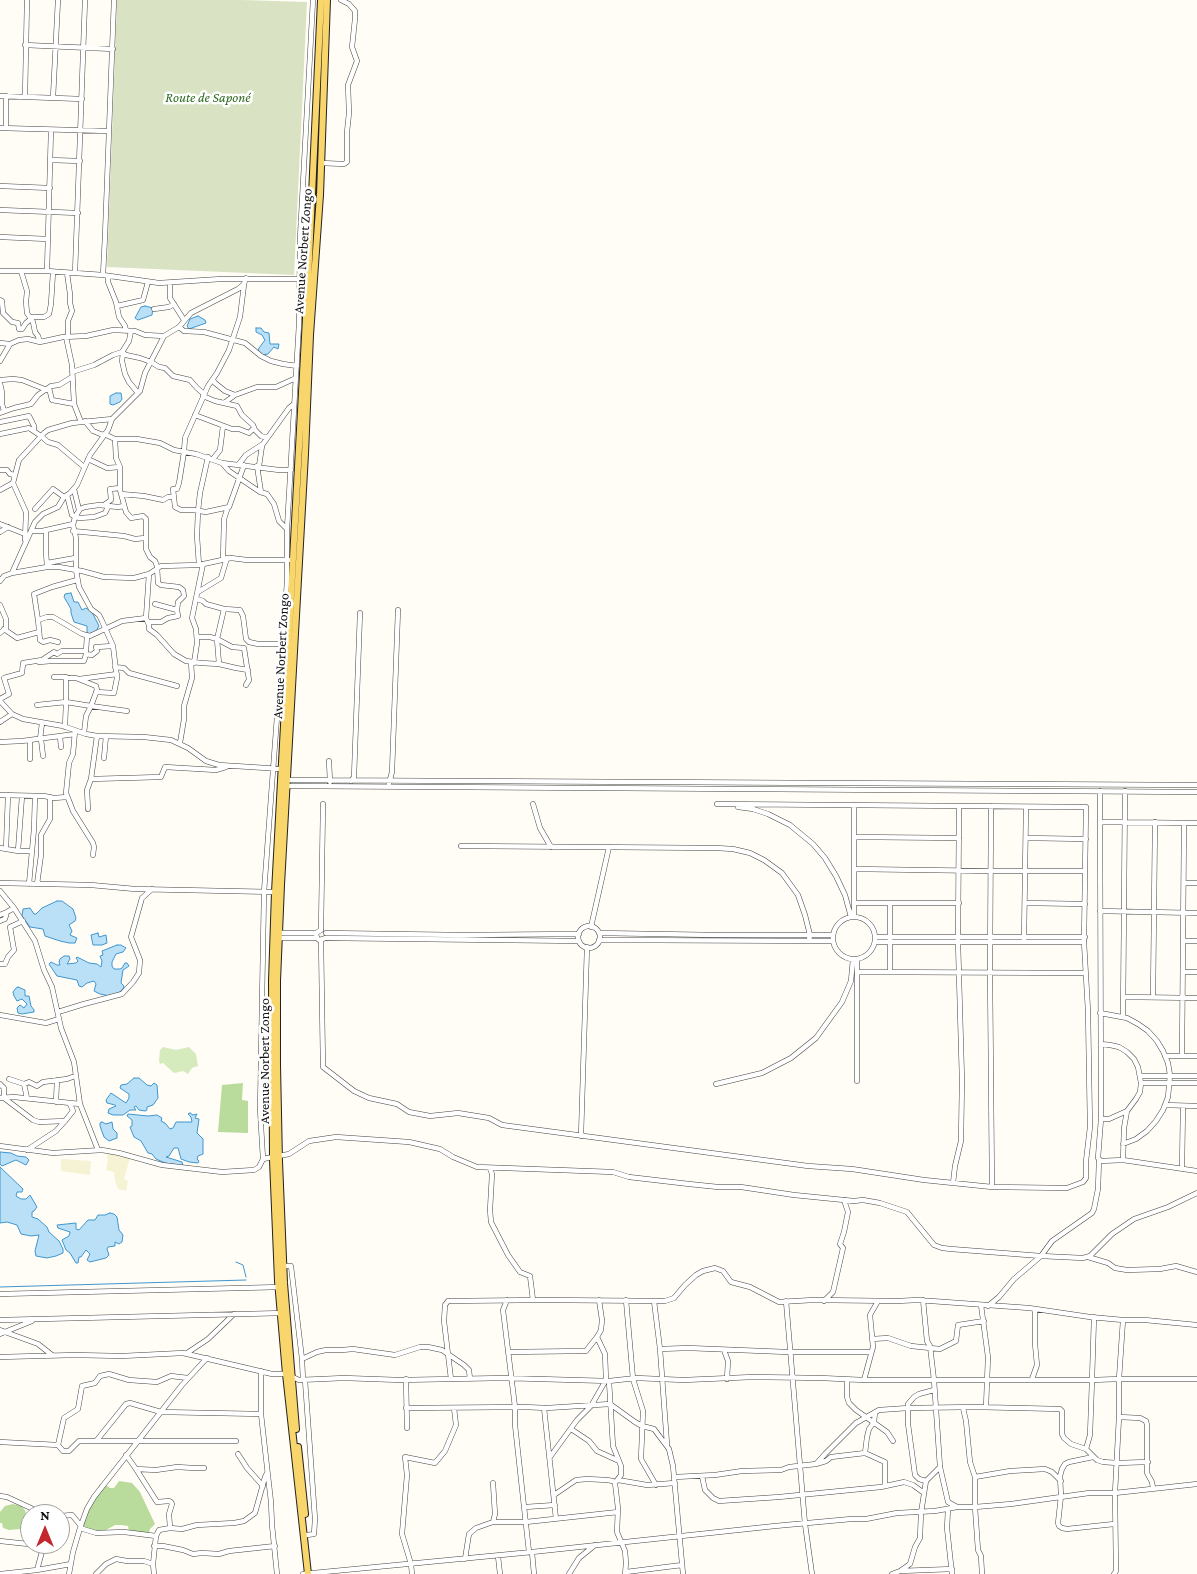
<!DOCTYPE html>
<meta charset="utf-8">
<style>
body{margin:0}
#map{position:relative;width:1197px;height:1574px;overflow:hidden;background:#fffdf5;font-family:"Crimson Pro",serif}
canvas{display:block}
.north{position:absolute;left:20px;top:1504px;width:50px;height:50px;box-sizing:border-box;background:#fff;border:1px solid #a0a0a0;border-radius:50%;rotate:0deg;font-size:14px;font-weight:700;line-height:20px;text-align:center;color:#111}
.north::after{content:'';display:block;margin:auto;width:18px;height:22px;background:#c4262e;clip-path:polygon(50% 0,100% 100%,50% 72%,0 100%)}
</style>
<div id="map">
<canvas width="1197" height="1574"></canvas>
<div class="north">N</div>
</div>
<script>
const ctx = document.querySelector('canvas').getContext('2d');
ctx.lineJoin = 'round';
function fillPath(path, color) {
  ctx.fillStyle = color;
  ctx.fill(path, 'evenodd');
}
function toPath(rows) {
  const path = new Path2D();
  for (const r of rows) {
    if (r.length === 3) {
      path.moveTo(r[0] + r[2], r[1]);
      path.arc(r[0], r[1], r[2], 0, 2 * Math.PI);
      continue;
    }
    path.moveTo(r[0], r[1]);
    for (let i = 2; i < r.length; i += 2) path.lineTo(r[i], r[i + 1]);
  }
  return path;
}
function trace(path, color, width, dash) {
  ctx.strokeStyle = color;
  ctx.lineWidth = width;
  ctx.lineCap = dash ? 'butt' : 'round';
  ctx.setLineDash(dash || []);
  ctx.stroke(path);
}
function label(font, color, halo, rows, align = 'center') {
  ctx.font = font + ' "Crimson Pro",serif';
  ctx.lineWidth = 5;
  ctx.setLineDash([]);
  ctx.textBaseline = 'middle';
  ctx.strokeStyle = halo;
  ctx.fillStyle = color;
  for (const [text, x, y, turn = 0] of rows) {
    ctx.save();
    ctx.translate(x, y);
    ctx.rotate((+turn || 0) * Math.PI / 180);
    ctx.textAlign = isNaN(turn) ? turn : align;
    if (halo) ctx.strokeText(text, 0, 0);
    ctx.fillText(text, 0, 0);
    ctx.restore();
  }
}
const farmland = toPath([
 [108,1153,130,1158,124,1179,128,1181,126,1191,118,1189,115,1181,114,1172,106,1170,108,1160,107,1158],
 [61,1159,91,1161,90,1175,61,1171]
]);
const green = toPath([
 [163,1047,176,1050,189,1047,196,1054,198,1066,192,1068,188,1074,183,1071,174,1073,163,1063,160,1064,159,1061,160,1050]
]);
const forest = toPath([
 [243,1083,242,1100,248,1101,248,1133,218,1132,222,1085],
 [119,1481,132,1483,140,1492,155,1524,150,1529,148,1535,129,1531,128,1526,121,1525,115,1525,104,1531,98,1532,82,1528,86,1514,98,1493,99,1485,104,1484,110,1488,114,1488],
 [13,1504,21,1506,25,1510,27,1519,24,1522,21,1529,9,1530,3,1528,2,1523,0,1523,0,1512,5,1506]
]);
const cemetery = toPath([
 [117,0,242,0,307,2,294,275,107,267]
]);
const water = toPath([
 [145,306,153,308,152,315,138,320,135,318,141,307,145,306],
 [198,316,205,320,206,323,189,329,187,326,190,319,198,316],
 [256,328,261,328,264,332,269,333,270,344,279,344,278,349,274,347,268,354,261,355,258,352,259,348,265,340,262,335,256,332,256,328],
 [116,393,121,393,122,399,120,402,113,405,110,404,110,396,116,393],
 [71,593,74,602,78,602,82,610,86,608,92,612,99,626,95,633,87,635,87,626,74,622,71,613,71,609,64,597,65,594,71,593],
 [57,901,62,901,73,909,76,918,75,921,69,925,72,931,70,935,77,938,75,943,69,943,60,941,45,936,43,929,30,927,22,916,23,909,30,908,34,914,36,914,42,908,57,901],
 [98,933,99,937,106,935,107,943,102,945,93,945,91,935,98,933],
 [117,945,121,945,126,948,123,952,116,954,112,962,112,966,114,969,120,969,122,968,125,963,127,963,129,966,123,970,121,983,124,986,123,989,116,995,110,996,100,994,94,991,96,984,94,981,87,983,82,987,79,986,77,980,57,976,49,964,51,962,57,965,60,965,59,962,60,959,64,956,69,956,70,959,67,964,76,963,78,961,76,958,77,957,89,963,97,964,101,967,102,961,100,956,103,955,102,951,117,945],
 [18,987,25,990,25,996,29,996,31,1006,34,1010,34,1012,22,1014,18,1013,17,1008,20,1005,24,1008,27,1004,22,999,17,1001,14,996,13,992,16,988,18,987],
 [134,1078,139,1078,147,1085,151,1086,154,1083,157,1085,158,1098,153,1105,147,1107,147,1110,145,1111,139,1110,136,1106,134,1107,136,1110,130,1110,123,1115,113,1115,108,1113,109,1109,116,1106,115,1105,107,1103,106,1100,111,1093,126,1103,129,1098,129,1094,120,1088,121,1085,127,1084,134,1078],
 [190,1113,193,1115,197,1114,195,1118,199,1119,197,1133,203,1139,203,1154,198,1156,197,1159,199,1161,198,1163,189,1162,181,1159,178,1148,174,1148,169,1156,166,1157,182,1162,183,1166,165,1163,156,1159,152,1154,148,1153,141,1141,134,1137,130,1127,132,1126,132,1120,127,1116,128,1114,148,1116,157,1115,162,1118,161,1121,165,1123,170,1129,173,1128,176,1122,192,1122,191,1117,188,1114,190,1113],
 [102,1122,106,1124,112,1122,113,1129,117,1133,117,1138,109,1141,104,1137,100,1126,100,1123,102,1122],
 [0,1152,11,1153,17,1156,26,1157,29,1160,26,1165,16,1160,2,1166,0,1164,0,1152],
 [0,1167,23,1189,22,1192,17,1192,16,1196,21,1199,26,1199,30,1195,37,1207,34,1211,32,1212,32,1217,38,1219,47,1227,49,1232,59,1241,63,1249,63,1253,56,1256,47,1258,36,1256,35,1251,39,1235,31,1236,21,1234,17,1225,7,1222,0,1223,0,1167],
 [110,1213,114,1214,117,1217,119,1230,123,1235,122,1242,119,1244,115,1242,115,1246,108,1247,107,1249,109,1255,106,1258,90,1262,87,1260,90,1254,86,1250,81,1257,79,1257,78,1263,76,1263,70,1253,66,1250,62,1240,69,1236,70,1232,58,1228,57,1225,76,1223,76,1229,79,1230,88,1220,95,1220,98,1215,105,1215,110,1213]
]);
const stream = toPath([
 [236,1262,243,1265,246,1277],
 [0,1287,246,1280]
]);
const minor = toPath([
 [25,45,113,49],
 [0,96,82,99],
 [25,97,27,0],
 [53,98,58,0],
 [0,128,109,131],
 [6,128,6,96],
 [50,160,80,161],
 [321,163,344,164,347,162,347,132,349,113,348,85,357,61,352,47,355,19,355,11,349,4,341,0],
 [0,186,50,188],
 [0,210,78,213],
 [0,237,48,239],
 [0,271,47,271,103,275,159,283,221,279,295,279,310,281],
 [21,271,27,291,26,302,27,313,33,322,35,332,38,336,40,342],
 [47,271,51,130],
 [67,273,70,294,70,303,72,311,68,321,68,337],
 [75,273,85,0],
 [103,275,105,236,114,0],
 [108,276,108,282,116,302,119,317,125,326,126,331],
 [170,283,170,298,184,320],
 [244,285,240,317,229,350,217,373,208,386,185,438,184,452,179,483,177,489,173,489,175,507,181,510,193,510,206,512,229,507,244,465],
 [0,300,2,301,3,313,12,322,18,323,19,329,22,329,26,323,31,319],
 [117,306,143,300,148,282],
 [154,309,169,307,174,304],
 [30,317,44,317,49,314,51,304,53,272],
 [179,327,184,331,204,332,245,343,261,356,271,361,283,364,297,366],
 [66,337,72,365,74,404,81,422],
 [0,343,10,344,19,340,28,339,40,342,63,337,86,336,113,330,135,331,145,335,164,336],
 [122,352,126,355,140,358,151,362,159,367,165,368,173,376,190,380,197,388,204,394],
 [123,353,122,361,125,374,129,382,138,393],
 [0,361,10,344],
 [72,372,94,365,113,355,122,352,129,341,131,331],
 [0,380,13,379,22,380,47,390],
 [213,380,215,383,225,391,235,395,257,387,276,387,296,378],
 [0,383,2,392,2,404,4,411],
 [49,388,52,400,74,404],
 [203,396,215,401,237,406,242,415,253,425,255,430,261,436,267,438],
 [224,403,235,395],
 [0,413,14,408,31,404,38,395,51,386,59,385,72,377],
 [195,415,232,429,239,429,249,433,254,428],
 [85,421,93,431,103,435],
 [0,422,29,416,34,426,34,431],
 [0,434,29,428,41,436,48,442,58,445,84,467],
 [104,434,115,439,137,439,160,443,174,450,196,454,222,463,279,470,291,470],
 [115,439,116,458,120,467],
 [88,459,107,468,120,467,120,490,126,512,131,518,143,516,146,519,146,549,150,557,155,561,157,566,158,583,161,585,179,587,183,590,184,596,178,602,177,610],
 [213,459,220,450,223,426],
 [222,463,229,471,260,492,267,494,274,504,279,521,287,529],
 [239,464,246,455,263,444,289,408,294,404],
 [257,466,261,492],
 [259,466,262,446],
 [0,470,7,470,10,474,14,475],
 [74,489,79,510],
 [0,490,13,483],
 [121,494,144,496,163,500,168,497,173,497],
 [67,495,72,515,75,517,73,525,76,538,76,570,79,587,91,609,99,615,102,621,113,646,117,678,114,693,96,692],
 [104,505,111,500,110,489,120,488],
 [108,507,105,513,94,517,80,518,75,517,80,509,85,507,99,505,118,507,124,506],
 [35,509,53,489,64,497],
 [0,524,25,534],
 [46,530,46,552,47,567],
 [31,531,42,531,73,524],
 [73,531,124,536,135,539,145,538],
 [0,532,8,527],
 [25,540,26,512,13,483,19,460,44,433,48,430,72,423,112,419],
 [223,560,224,519,228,507],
 [47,563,75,558],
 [199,565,197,536,198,511,200,493,208,457],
 [12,573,47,567,59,567,82,571,104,577,134,578,149,574,161,566,199,565,231,558,247,560,289,560],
 [149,574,146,618,149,625,149,629,157,635,174,654,186,661,201,663,219,664,236,668,248,670],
 [77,580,52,587,34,594,38,620,47,617,53,617,82,634,90,636,122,621,146,618],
 [0,581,4,576,12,573,35,522,43,514,58,507,64,497,70,493,77,485,90,455,108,430,112,419,140,391,145,373,164,336,179,327,191,313,238,289,244,284,246,278],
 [198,592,221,578,227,558],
 [197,599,203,601,206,604,224,609,217,639,219,664],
 [0,605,6,619,6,628,0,633],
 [224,609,240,610,243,616,246,639,249,642,258,644,288,644],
 [38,620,40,640,43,642,50,640,58,642],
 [148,622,161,622,168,618,178,616,177,610,155,604],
 [4,629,17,638,39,632],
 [197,637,210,637,217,639,232,647,244,648,249,680,246,685],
 [39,662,52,661,84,661,86,654,92,655,97,651,96,647,113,646],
 [194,663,197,643,196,629,192,618,203,564],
 [115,667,124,668,129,673,177,686],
 [54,677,62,677,71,678,76,678,96,686,97,690,91,706,66,702,66,677],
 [79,679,117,674],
 [0,699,9,694,4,678,22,673,23,663,42,660,54,652,57,654,62,651,86,651,87,636],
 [0,701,12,714,23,719,63,726,86,734,97,736,144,737,171,740,188,748,206,761,219,765,282,769],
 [37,705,66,702,65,727],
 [0,722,12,714],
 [75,731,73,754,69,763,66,793,73,811,93,843,94,847,93,855],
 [84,733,86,716,91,706,127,711],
 [60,736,61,747],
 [40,739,42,723],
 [41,739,43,756],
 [0,742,22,741,75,734],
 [180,743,184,719,184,706,192,678,191,662],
 [104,758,106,736],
 [30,759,30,740],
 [329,761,330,782],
 [91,779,161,777,165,767,216,770,226,767],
 [286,780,1197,785],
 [351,781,354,777,360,613],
 [389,783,392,772,398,610],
 [285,786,1197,792],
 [1100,791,1101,1119,1098,1158,1101,1161,1123,1160,1197,1171],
 [0,795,44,796,54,798,67,797],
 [22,796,18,851,32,851],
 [533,804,540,828,551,847],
 [854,805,854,916],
 [991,806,990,972,992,1187],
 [738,807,753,809,768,814,790,825,813,844,825,858,836,876,845,895,851,917],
 [88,809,87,790,91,779,97,736],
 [1100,822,1197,823],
 [854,837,959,838],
 [1026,838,1086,839],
 [461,846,716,848,733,849,750,853,764,860,782,873,798,895,805,915,810,935,809,940],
 [0,848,18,851],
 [6,849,8,795],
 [854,869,991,871,1085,871],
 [0,883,91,885,135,889,275,892],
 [1184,883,1197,883],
 [29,884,34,829,35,796],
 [37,884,41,855,41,835,50,819,50,797],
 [0,891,14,908,35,941,44,970,52,987,61,1028,74,1062,80,1104,98,1150],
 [854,903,959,903],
 [890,903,890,972],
 [1025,903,1085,904],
 [1100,911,1197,913],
 [0,915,7,912],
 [854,938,21],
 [0,921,5,919,7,912,14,908],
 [589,937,11],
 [591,927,609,847],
 [321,930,323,804],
 [278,933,316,933],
 [326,933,462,935,579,934],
 [599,933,716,935,833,935],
 [876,937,1085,937],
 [277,938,317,938,319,940,323,939],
 [317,938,316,933,321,930],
 [325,938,579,941],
 [1024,939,1026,807],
 [321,940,323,1067,354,1091,369,1098,397,1104,409,1112,430,1116,458,1113,489,1118,502,1125,808,1166,852,1169,924,1180,992,1187,1067,1188,1083,1182,1086,1178,1086,1161,1090,1127,1088,1011,1084,942,1086,807,717,804],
 [599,940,833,941],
 [1184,941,1197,941],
 [876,942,1084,942],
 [0,964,5,964,8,957,14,950,10,927,23,921],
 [857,972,1085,973],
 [1183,972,1197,972],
 [1124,997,1197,998],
 [1153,997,1155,822],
 [58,1012,84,1004,122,994,133,982,139,973,140,960,131,937,142,898,152,889],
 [1100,1013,1127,1018,1138,1024,1148,1031,1157,1041,1163,1051,1168,1063,1170,1075,1168,1097,1163,1110,1156,1121,1147,1131,1136,1139,1123,1144],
 [0,1015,46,1023,59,1019],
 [1123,1017,1125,791],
 [1101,1044,1110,1045,1119,1047,1127,1052,1134,1059,1138,1067,1141,1083,1140,1092,1136,1099,1127,1111,1109,1119,1101,1119],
 [1165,1056,1197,1056],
 [1182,1056,1184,823],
 [1141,1076,1197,1076],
 [9,1079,24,1084,27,1098],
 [857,1081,857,959],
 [1141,1083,1197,1083],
 [0,1084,4,1088,4,1098,33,1120,39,1122,65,1121,73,1111,70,1104],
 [24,1084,29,1082,37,1086,43,1082,67,1079,75,1076],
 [716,1084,762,1073,791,1058,816,1038,842,1002,851,981,853,959],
 [0,1098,14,1097,80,1104],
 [56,1102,57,1080],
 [1165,1105,1197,1106],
 [581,1136,587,947],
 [0,1146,53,1153,102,1150,119,1153,162,1165,222,1172,254,1170,259,1167,263,1159,260,1109,264,892,287,582,287,529,299,324,300,238,313,0],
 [27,1150,56,1131,65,1121],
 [263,1159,289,1154,309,1141,336,1137,409,1142,440,1149,453,1157,477,1167,613,1172,629,1177,689,1184,718,1187,741,1187,794,1195,854,1201,863,1200,880,1203,907,1212,934,1245,942,1248,951,1249,1041,1256,1083,1258,1090,1256,1112,1234,1134,1219,1168,1207,1197,1193],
 [1123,1160,1124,1128,1127,1111],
 [490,1168,492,1174,490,1210,491,1222,508,1255,520,1272,530,1276,533,1300],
 [1182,1168,1183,1106],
 [953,1183,955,1166,961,1141,962,1080,958,942,959,806],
 [1088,1257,1108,1263,1115,1268,1127,1270,1160,1269,1176,1266,1197,1272],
 [284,1266,291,1266,302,1359,303,1380],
 [0,1294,281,1287],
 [507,1300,503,1310,515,1407,515,1425,529,1552],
 [626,1300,633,1379,643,1411,641,1459,656,1485],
 [923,1300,927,1341,930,1346,934,1380,940,1467,948,1502,957,1507],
 [654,1301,660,1349,667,1444],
 [786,1301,805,1524,812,1574],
 [824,1301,833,1292,843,1248,840,1244,844,1232,848,1212,844,1200],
 [981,1305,988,1357,986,1407],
 [988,1306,999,1297,1014,1279,1041,1256,1052,1241,1092,1213,1094,1209,1098,1189,1099,1160],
 [0,1320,284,1313],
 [0,1330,38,1344,52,1355],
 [0,1334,32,1321],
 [872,1339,888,1338,911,1346,940,1349,956,1341,958,1325,984,1321],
 [660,1349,688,1348,787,1352,871,1352],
 [724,1350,728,1361,727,1379],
 [508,1352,586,1351,597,1337,601,1330,602,1320,599,1300],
 [187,1353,208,1339,234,1314],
 [0,1357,75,1355,122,1356,183,1353,272,1374,286,1374,299,1380,344,1378,400,1380,504,1378,609,1381,636,1378,684,1380,753,1377,821,1378,864,1380,1092,1380,1094,1317],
 [302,1359,317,1352,326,1350,342,1350,353,1349,395,1355,420,1347,428,1347,442,1350,464,1365,469,1370,470,1379],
 [261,1371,261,1414,271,1502,272,1525,277,1574],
 [406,1379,407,1428],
 [451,1379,444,1321,445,1305,448,1301,542,1300,665,1301,674,1298,685,1285,696,1275,703,1271,715,1268,723,1271,731,1282,750,1287,779,1302,813,1300,898,1301,917,1300,1029,1308,1090,1317,1123,1320,1145,1320,1197,1325],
 [1032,1379,1037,1365,1035,1344,1035,1309],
 [305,1380,315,1519,314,1534,307,1535],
 [847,1380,847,1397,849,1403,856,1410,887,1432,893,1441],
 [864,1380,873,1347,870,1315,878,1301],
 [609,1381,613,1446,621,1466,621,1475,615,1483],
 [406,1408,524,1407,547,1408,610,1404,635,1422,642,1426,654,1429,669,1449,673,1466,683,1574],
 [544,1408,556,1519],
 [963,1408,966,1421,970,1462,975,1477,975,1507,978,1550,981,1556,982,1574],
 [1119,1417,1140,1418,1146,1421,1147,1425,1147,1473,1152,1482,1153,1488],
 [571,1429,589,1441,597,1451,619,1461],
 [97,1440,126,1404,130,1403,161,1412,261,1414],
 [0,1442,58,1445,64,1418,78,1409,82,1386,95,1383,100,1376,109,1374,129,1380,157,1382,171,1376,188,1378],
 [58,1445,63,1451,69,1451,79,1441,236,1441],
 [1086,1449,1090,1435,1092,1380,1119,1379,1197,1379],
 [865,1453,885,1462,885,1485],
 [238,1454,247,1468,263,1486],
 [126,1455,136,1469,156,1470,177,1467,194,1468,204,1468],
 [550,1457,577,1420,591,1406,606,1380,605,1354,597,1337],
 [1093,1457,1069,1462,1065,1464,1062,1469,1060,1476,1061,1496,1058,1523,1059,1526,1062,1528,1067,1529,1114,1524],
 [816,1464,825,1454,856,1423,879,1410,908,1408,976,1407,1060,1409,1062,1411,1062,1434,1064,1438,1071,1444,1086,1449,1097,1460,1103,1462,1117,1463,1148,1462],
 [136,1469,157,1502,169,1501,171,1502,172,1504,169,1514,170,1528,159,1530,156,1536,153,1564,154,1574],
 [702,1476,705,1490,713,1498,719,1501,779,1497,881,1487,904,1482,913,1485,924,1493],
 [675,1477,715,1475,742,1471,781,1470,789,1467,816,1464,826,1461,831,1457,865,1453,867,1437,869,1429,874,1422,875,1413],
 [975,1477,1010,1471,1045,1469,1052,1472,1061,1481],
 [618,1480,647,1485,675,1483],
 [926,1481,919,1479,915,1475,908,1424,908,1404,914,1397,919,1394,934,1390],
 [554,1495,576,1480,587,1479,607,1480,613,1481,615,1483,618,1508,617,1532,625,1551,626,1563,625,1574],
 [0,1496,7,1497,33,1509,49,1514],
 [525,1507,555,1505],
 [948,1509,947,1528,952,1574],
 [60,1516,72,1515,81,1526],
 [493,1522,495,1514,493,1483],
 [80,1528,96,1533,124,1532,156,1536],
 [170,1528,182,1529,197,1525,234,1523,244,1521,255,1513,265,1477,267,1473],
 [0,1541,28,1544,43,1548,37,1570],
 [154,1546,163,1546,183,1550,193,1554,202,1553,219,1554,229,1551,275,1546],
 [532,1552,534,1574],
 [498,1556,500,1574],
 [465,1559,469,1534,476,1528,493,1522,526,1522,618,1512],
 [900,1571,952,1569],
 [626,1572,682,1565],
 [0,1574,37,1570,71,1564],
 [69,1574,73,1552,80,1528,87,1509,94,1497,182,1385,207,1358],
 [96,1574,106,1564,116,1559,127,1561,144,1561,153,1564],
 [303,1574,532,1552,775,1526,851,1519,866,1519,897,1513,935,1511,957,1507,975,1507,1011,1504,1089,1493,1115,1493,1197,1484],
 [412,1574,411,1564,402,1534,407,1475,405,1457,435,1463,445,1451,456,1425,454,1408],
 [569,1574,579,1558,595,1545],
 [892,1574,900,1571,910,1564,915,1547,920,1538,921,1513,926,1481,940,1467],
 [1114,1574,1116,1571,1115,1493,1119,1417,1119,1379,1123,1320]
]);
const primary = toPath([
 [296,1429,284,1283,279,1161,277,1065,277,981,281,885,305,454,310,335,320,195,327,0],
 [298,1447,305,1514],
 [308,1574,286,1374,278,1281,273,1160,272,981,275,892,308,281,321,0]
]);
const parkNames = [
 ["Route de Saponé",208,98]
];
const streetNames = [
 ["Avenue Norbert Zongo",303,251,-86],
 ["Avenue Norbert Zongo",281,656,-87],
 ["Avenue Norbert Zongo",265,1061,-90]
];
fillPath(farmland, '#f6f3d4');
fillPath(green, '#d5ebbd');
fillPath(forest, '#b9dc9c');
fillPath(cemetery, '#d9e3c4');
fillPath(water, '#b9e0f7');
trace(water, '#3f96cf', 1);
trace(stream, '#3f96cf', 1);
trace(minor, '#444', 5.5);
trace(primary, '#222', 8);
trace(minor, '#fff', 4.5);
trace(primary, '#f9d66b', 6);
label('italic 14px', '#2f6b1f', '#fff', parkNames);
label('14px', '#111', '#fff', streetNames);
</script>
